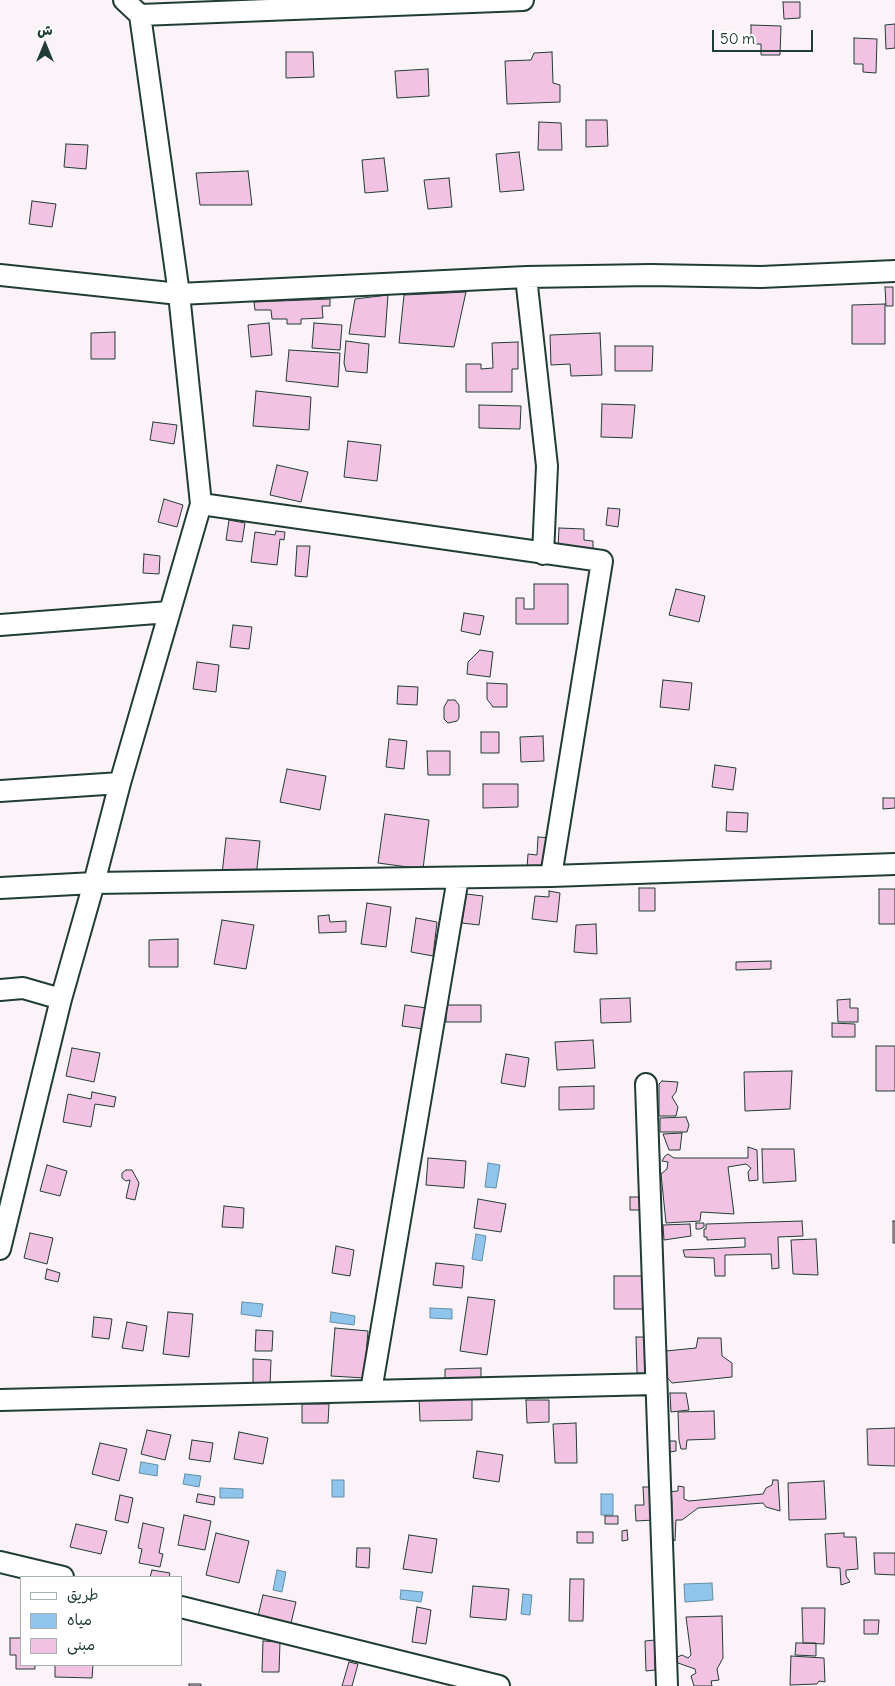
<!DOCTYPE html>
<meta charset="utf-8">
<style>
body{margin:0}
#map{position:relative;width:895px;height:1686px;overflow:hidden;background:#fcf3f9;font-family:Delius,"Playpen Sans Arabic",sans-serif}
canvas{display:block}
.legend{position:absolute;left:20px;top:1576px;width:162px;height:90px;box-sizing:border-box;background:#fff;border:1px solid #a5b1ae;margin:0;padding:6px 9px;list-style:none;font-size:15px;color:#1f3d34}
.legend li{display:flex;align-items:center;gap:10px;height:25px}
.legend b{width:25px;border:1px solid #a5b1ae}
.north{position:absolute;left:20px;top:20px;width:50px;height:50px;-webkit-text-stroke:4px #fff;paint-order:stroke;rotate:0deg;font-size:14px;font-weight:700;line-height:20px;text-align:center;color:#1f3d34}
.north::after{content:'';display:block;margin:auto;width:18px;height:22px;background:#1f3d34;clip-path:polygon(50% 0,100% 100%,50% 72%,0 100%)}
.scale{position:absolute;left:712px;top:30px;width:101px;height:22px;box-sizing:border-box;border:2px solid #1f3d34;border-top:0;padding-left:6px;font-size:15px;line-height:18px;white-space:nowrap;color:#1f3d34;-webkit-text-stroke:4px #fff;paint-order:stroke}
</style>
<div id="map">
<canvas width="895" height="1686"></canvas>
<ul class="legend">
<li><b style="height:6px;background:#fff"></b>طريق</li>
<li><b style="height:14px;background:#8fc5ed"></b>مياه</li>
<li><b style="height:14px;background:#f2c2e3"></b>مبنى</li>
</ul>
<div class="north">ش</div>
<div class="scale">50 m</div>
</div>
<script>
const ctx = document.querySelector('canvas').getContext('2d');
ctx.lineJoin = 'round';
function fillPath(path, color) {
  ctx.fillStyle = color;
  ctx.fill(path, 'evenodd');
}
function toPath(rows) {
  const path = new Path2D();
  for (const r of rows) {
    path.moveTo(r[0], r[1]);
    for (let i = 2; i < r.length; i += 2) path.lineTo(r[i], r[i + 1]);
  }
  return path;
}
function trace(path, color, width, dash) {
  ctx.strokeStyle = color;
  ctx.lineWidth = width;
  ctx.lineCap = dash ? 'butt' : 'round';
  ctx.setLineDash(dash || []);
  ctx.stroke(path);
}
const water = toPath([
 [488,1163,500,1165,496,1188,485,1187,488,1163],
 [476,1234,486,1236,482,1261,472,1259,476,1234],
 [242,1302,263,1304,261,1317,241,1314,242,1302],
 [430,1308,452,1309,452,1319,430,1318,430,1308],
 [331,1312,355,1316,354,1325,330,1322,331,1312],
 [141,1462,158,1465,157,1476,139,1473,141,1462],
 [185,1474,201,1476,199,1487,183,1484,185,1474],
 [332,1480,344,1480,344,1497,332,1497,332,1480],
 [220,1488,243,1489,243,1498,220,1498,220,1488],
 [601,1494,613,1494,613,1515,601,1515,601,1494],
 [277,1570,286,1572,282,1592,273,1590,277,1570],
 [712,1583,713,1600,685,1602,684,1584,712,1583],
 [401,1590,423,1592,421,1602,400,1599,401,1590],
 [523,1594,532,1595,530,1615,521,1614,523,1594]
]);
const building = toPath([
 [783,2,800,2,800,18,784,19,783,2],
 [895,24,895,48,886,49,885,25,895,24],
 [751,25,781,26,780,55,761,55,761,44,751,44,751,25],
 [854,38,877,39,876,73,863,72,863,64,854,64,854,38],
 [286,52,313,52,314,77,286,78,286,52],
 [552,52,553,83,560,85,560,102,507,104,505,61,531,60,534,53,552,52],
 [428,69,429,96,397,98,395,71,428,69],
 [586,120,607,120,608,146,586,147,586,120],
 [539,122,561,123,562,150,538,150,539,122],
 [66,144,88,145,86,169,64,167,66,144],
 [519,152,524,190,500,192,496,154,519,152],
 [384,158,388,191,365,193,362,160,384,158],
 [248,171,252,205,200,205,196,173,248,171],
 [449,178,452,207,428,209,424,180,449,178],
 [32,201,56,204,52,227,29,224,32,201],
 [885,287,893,287,893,306,886,306,885,287],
 [466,292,454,347,399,343,404,295,466,292],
 [388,295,385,337,349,334,355,299,388,295],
 [330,299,330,306,322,306,323,318,301,319,301,324,287,324,287,319,272,319,271,310,255,310,254,302,330,299],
 [885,304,885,344,852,344,852,305,885,304],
 [269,323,272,355,251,357,248,325,269,323],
 [314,323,342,325,340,350,312,348,314,323],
 [115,332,115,359,91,359,91,333,115,332],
 [600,333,602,375,571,376,570,364,551,365,550,335,600,333],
 [346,341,369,344,367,373,346,371,344,363,346,341],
 [518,342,518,369,512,369,512,392,466,392,466,364,481,364,481,369,493,368,492,343,518,342],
 [615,346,653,346,652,371,615,371,615,346],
 [289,350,340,353,338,387,286,381,289,350],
 [256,391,311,397,309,430,253,426,256,391],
 [602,404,635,405,632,438,601,437,602,404],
 [479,405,521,406,520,429,479,428,479,405],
 [153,422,177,425,174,444,150,440,153,422],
 [348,441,381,445,377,481,344,477,348,441],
 [277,465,308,472,301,502,270,495,277,465],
 [164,499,183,505,177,527,158,522,164,499],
 [608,508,620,509,618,527,606,525,608,508],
 [229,520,245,523,242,542,226,540,229,520],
 [559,528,584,529,584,540,593,541,593,551,558,549,559,528],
 [276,531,285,532,284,540,280,539,277,565,251,562,255,532,275,535,276,531],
 [297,546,310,546,307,577,295,576,297,546],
 [144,554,160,556,159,574,143,573,144,554],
 [534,584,568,584,568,624,516,624,516,598,524,598,524,609,534,609,534,584],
 [676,589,705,596,699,622,669,615,676,589],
 [464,613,484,616,480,635,461,631,464,613],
 [233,625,252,627,249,649,230,647,233,625],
 [480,650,493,652,490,677,467,674,468,662,480,650],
 [197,662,219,665,216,692,193,689,197,662],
 [663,680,692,683,689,710,660,707,663,680],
 [487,683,507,684,507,707,493,707,487,699,487,683],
 [398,686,418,687,417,705,397,704,398,686],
 [448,700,455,700,459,705,459,718,457,721,448,723,444,719,444,707,448,700],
 [481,732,499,732,499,753,481,753,481,732],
 [543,736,544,761,521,762,520,737,543,736],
 [389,739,407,741,404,769,386,767,389,739],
 [427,751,450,751,450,775,428,775,427,751],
 [715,765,736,768,733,790,712,787,715,765],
 [287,769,326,776,320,810,280,802,287,769],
 [483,784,518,784,518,807,483,808,483,784],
 [883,798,895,798,895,808,883,809,883,798],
 [727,812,748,813,747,832,726,831,727,812],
 [385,814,429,820,423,869,378,863,385,814],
 [538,837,552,838,550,870,527,868,528,854,537,855,538,837],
 [226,838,260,841,256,877,222,874,226,838],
 [639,888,655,888,655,911,639,911,639,888],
 [879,889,895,889,895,924,879,924,879,889],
 [549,891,560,893,557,922,532,919,535,896,549,897,549,891],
 [466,894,483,896,479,925,462,923,466,894],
 [367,903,391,907,386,947,361,944,367,903],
 [329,915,330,922,346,921,346,932,319,933,318,916,329,915],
 [416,918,437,922,433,956,411,952,416,918],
 [222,920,254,925,246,969,214,964,222,920],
 [596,924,597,954,574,952,576,925,596,924],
 [178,939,178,967,149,967,149,940,178,939],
 [771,961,771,969,736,970,736,962,771,961],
 [630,998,631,1022,601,1023,600,999,630,998],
 [850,999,850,1008,858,1008,858,1022,838,1022,837,1000,850,999],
 [405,1005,427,1008,424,1029,402,1026,405,1005],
 [446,1005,481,1005,481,1022,446,1022,446,1005],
 [832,1023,855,1024,855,1037,832,1037,832,1023],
 [593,1040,595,1068,557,1070,555,1042,593,1040],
 [876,1046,895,1046,895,1091,876,1091,876,1046],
 [72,1048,100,1053,94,1082,66,1076,72,1048],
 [506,1054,529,1058,525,1087,501,1083,506,1054],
 [792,1071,790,1109,745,1111,744,1072,792,1071],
 [662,1081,678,1082,676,1092,672,1097,678,1107,676,1116,659,1116,659,1084,662,1081],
 [594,1086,594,1109,559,1110,559,1087,594,1086],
 [92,1092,116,1097,114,1107,95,1104,91,1127,63,1122,68,1094,91,1099,92,1092],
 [686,1117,689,1125,687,1132,660,1132,660,1118,686,1117],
 [682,1133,680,1150,669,1150,663,1134,682,1133],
 [748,1147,757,1150,758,1180,749,1181,748,1172,751,1168,746,1164,728,1167,734,1214,701,1212,700,1221,666,1223,661,1174,667,1169,668,1162,662,1161,665,1156,668,1154,674,1158,748,1158,748,1147],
 [762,1149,794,1149,796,1181,763,1183,762,1149],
 [428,1158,466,1161,464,1188,426,1185,428,1158],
 [47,1165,67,1171,60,1196,40,1191,47,1165],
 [126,1170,132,1170,139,1183,135,1200,126,1198,130,1180,126,1181,122,1178,122,1173,126,1170],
 [630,1197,640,1197,640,1210,630,1210,630,1197],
 [478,1199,506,1204,501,1232,474,1228,478,1199],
 [224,1206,244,1208,243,1228,222,1227,224,1206],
 [802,1221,803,1236,778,1237,779,1268,772,1269,771,1254,725,1255,725,1276,715,1276,714,1258,685,1257,683,1250,745,1247,745,1238,707,1240,707,1237,704,1237,704,1229,706,1229,706,1224,802,1221],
 [893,1221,895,1221,895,1243,893,1243,893,1221],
 [696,1223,704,1223,704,1227,700,1229,696,1229,696,1223],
 [690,1224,691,1236,664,1240,663,1225,690,1224],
 [30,1233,53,1238,47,1264,24,1258,30,1233],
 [816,1239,818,1275,793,1274,791,1240,816,1239],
 [336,1246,354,1250,350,1276,332,1273,336,1246],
 [436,1263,464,1266,462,1288,433,1285,436,1263],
 [47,1269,60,1273,58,1282,45,1279,47,1269],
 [614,1276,643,1276,643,1309,614,1309,614,1276],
 [468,1297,495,1300,487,1355,460,1351,468,1297],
 [168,1312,193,1314,189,1357,163,1354,168,1312],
 [94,1317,112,1319,109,1339,92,1337,94,1317],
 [127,1322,147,1326,143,1351,122,1348,127,1322],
 [335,1328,368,1331,364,1378,331,1376,335,1328],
 [256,1330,273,1331,272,1351,255,1351,256,1330],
 [636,1337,646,1337,647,1373,637,1373,636,1337],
 [698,1338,721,1338,722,1356,732,1363,732,1377,672,1383,666,1376,666,1351,696,1348,698,1338],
 [253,1359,271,1360,270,1386,253,1386,253,1359],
 [481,1368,481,1379,445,1380,445,1369,481,1368],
 [670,1393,686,1393,689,1410,671,1412,670,1393],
 [472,1397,472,1420,420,1421,419,1398,472,1397],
 [526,1400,549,1400,549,1422,527,1423,526,1400],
 [302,1404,329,1404,328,1423,302,1423,302,1404],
 [714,1411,715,1439,687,1440,686,1449,681,1449,679,1440,678,1412,714,1411],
 [576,1423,577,1463,555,1463,553,1424,576,1423],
 [895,1428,895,1466,868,1465,867,1429,895,1428],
 [147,1430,171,1435,165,1460,141,1454,147,1430],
 [239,1432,268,1438,263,1464,234,1459,239,1432],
 [192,1440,213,1443,210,1462,189,1459,192,1440],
 [668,1441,676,1441,676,1451,670,1452,668,1441],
 [100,1443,127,1449,119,1481,92,1474,100,1443],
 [477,1451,503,1455,499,1482,473,1478,477,1451],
 [773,1480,778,1480,780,1511,766,1507,763,1503,698,1508,682,1520,676,1520,675,1541,671,1536,672,1501,668,1501,668,1492,678,1491,678,1486,684,1487,684,1499,689,1501,763,1494,766,1488,772,1485,773,1480],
 [824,1481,826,1519,789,1520,788,1483,824,1481],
 [643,1487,652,1487,654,1520,636,1521,635,1505,644,1505,643,1487],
 [198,1494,215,1497,214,1505,196,1502,198,1494],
 [120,1495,133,1498,128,1523,115,1520,120,1495],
 [184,1515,211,1521,205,1550,178,1545,184,1515],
 [605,1516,618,1516,618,1524,605,1524,605,1516],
 [143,1523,164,1528,159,1553,163,1554,160,1567,139,1563,142,1549,138,1548,143,1523],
 [76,1524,107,1531,101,1554,70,1547,76,1524],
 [627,1530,628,1540,622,1541,622,1531,627,1530],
 [577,1532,593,1532,593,1543,577,1543,577,1532],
 [216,1533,249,1541,239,1583,206,1575,216,1533],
 [844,1533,844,1537,856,1537,858,1569,846,1570,846,1576,850,1582,841,1585,840,1568,827,1567,825,1534,844,1533],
 [409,1535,437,1539,432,1573,403,1569,409,1535],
 [357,1548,370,1548,369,1568,356,1567,357,1548],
 [874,1553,895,1553,895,1575,875,1574,874,1553],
 [152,1570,170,1573,169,1577,150,1577,152,1570],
 [570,1579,584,1579,583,1621,569,1621,570,1579],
 [473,1586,509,1589,506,1620,470,1617,473,1586],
 [263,1595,296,1602,291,1623,258,1616,263,1595],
 [417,1607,431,1610,426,1644,412,1642,417,1607],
 [802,1608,825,1608,824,1644,803,1643,802,1608],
 [722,1616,723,1658,717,1669,719,1680,711,1681,712,1686,694,1686,691,1676,696,1673,695,1669,678,1663,675,1658,682,1655,688,1658,691,1655,686,1617,722,1616],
 [864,1620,879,1620,878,1634,864,1634,864,1620],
 [10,1638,21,1638,21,1665,35,1665,35,1669,16,1669,16,1655,10,1655,10,1638],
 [655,1640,655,1670,646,1671,645,1641,655,1640],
 [263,1641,280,1642,279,1672,262,1672,263,1641],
 [796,1643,816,1643,816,1656,795,1655,796,1643],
 [791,1656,824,1658,825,1682,819,1681,817,1684,790,1685,791,1656],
 [349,1662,358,1664,352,1686,342,1686,349,1662],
 [55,1665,93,1665,92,1678,55,1677,55,1665],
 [189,1684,201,1684,201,1686,189,1686,189,1684]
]);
const minor = toPath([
 [140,15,523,0],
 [0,275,179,294,526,277,651,275,761,277,895,271],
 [526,277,547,466,543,554],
 [201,504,602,561,551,876],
 [0,625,169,612],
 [0,791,120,783],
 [0,888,94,883,551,876,895,864],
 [0,990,23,988,61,999],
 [646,1084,667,1686],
 [0,1249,61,999,94,883,120,783,201,504,179,294,140,15,124,0],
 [371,1391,458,878],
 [0,1400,655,1384],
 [0,1562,63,1577],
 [181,1607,499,1686]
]);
fillPath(water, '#8fc5ed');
trace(water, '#628fa3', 1);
fillPath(building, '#f2c2e3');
trace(building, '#1f3d34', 1);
trace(minor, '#1f3d34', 24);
trace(minor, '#fff', 20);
</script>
